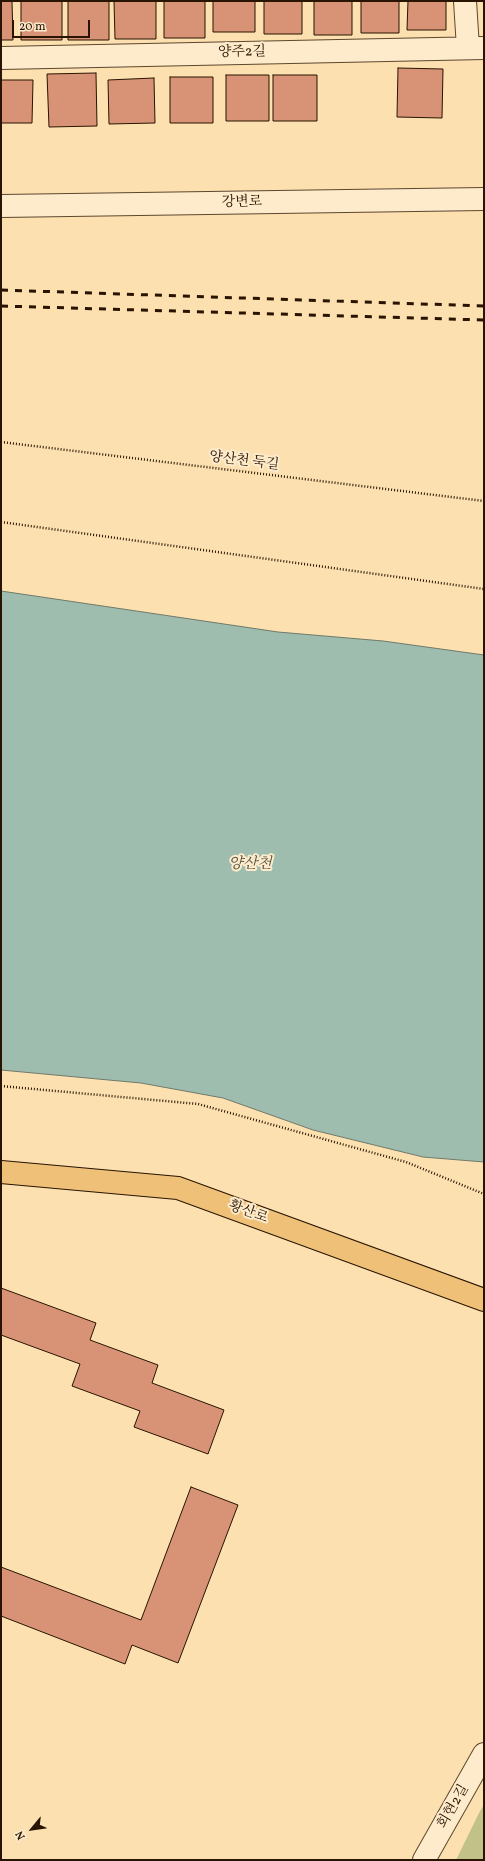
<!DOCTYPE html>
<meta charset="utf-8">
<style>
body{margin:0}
#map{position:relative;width:485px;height:1861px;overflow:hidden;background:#fce0b0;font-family:Vollkorn,serif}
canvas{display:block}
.frame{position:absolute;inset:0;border:2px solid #281401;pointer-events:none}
.north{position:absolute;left:12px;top:1809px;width:40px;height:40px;-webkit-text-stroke:3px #fdebcc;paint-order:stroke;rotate:241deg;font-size:11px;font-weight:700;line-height:16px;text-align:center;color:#281401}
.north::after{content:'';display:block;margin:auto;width:14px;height:18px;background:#281401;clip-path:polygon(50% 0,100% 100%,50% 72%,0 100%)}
.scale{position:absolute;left:12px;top:20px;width:78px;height:18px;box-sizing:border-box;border:2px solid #281401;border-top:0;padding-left:5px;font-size:12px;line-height:14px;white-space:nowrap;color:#281401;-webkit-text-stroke:3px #fdebcc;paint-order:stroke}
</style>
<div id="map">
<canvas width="485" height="1861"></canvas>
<div class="frame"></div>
<div class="north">N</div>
<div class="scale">20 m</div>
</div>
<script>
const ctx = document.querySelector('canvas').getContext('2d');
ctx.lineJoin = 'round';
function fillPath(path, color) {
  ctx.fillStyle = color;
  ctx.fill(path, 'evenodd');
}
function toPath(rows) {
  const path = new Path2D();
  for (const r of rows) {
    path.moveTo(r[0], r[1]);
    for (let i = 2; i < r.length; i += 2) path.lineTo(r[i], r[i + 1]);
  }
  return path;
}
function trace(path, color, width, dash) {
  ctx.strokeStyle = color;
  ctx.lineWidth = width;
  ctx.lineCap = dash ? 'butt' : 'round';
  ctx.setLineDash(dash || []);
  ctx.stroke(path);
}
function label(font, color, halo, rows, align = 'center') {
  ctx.font = font + ' Vollkorn,"Noto Serif KR",serif';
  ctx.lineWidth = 4;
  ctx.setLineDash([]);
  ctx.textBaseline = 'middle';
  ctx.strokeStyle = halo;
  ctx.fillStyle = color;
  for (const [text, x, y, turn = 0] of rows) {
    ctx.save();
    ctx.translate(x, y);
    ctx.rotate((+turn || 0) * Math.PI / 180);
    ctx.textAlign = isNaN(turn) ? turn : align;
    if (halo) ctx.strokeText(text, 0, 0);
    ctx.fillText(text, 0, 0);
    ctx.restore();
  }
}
const green = toPath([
 [484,1805,484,1860,456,1860,480,1811]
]);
const water = toPath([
 [1,591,278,632,383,641,484,655,484,1162,423,1157,313,1130,223,1098,141,1083,1,1070,1,591]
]);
const building = toPath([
 [1,1,12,1,13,40,1,40,1,1],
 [21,1,62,1,62,40,21,40,21,1],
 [68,1,109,1,109,40,68,40,68,1],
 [114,1,156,1,156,39,115,39,114,1],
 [164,1,205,1,205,38,164,38,164,1],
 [213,1,255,1,255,32,213,32,213,1],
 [264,1,302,1,302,34,264,34,264,1],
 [314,1,352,1,352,35,314,35,314,1],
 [361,1,399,1,399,33,361,33,361,1],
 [408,1,446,1,446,30,407,30,408,1],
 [398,68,443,69,442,118,397,117,398,68],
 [96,73,97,126,49,127,47,74,96,73],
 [226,75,269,75,269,121,226,121,226,75],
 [273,75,317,75,317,121,273,121,273,75],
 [170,77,213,77,213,123,170,123,170,77],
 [154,78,155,123,109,124,108,80,154,78],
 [1,80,33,80,32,123,1,123,1,80],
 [1,1288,96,1323,90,1340,158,1365,152,1383,224,1410,208,1454,134,1427,140,1411,72,1386,80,1364,1,1335,1,1288],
 [191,1487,238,1505,178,1663,132,1645,125,1664,1,1616,1,1567,141,1620,191,1487]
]);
const path = toPath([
 [1,442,484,501],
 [1,522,484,589],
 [1,1086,198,1104,406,1162,484,1194]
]);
const minor = toPath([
 [465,1,468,48],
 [1,58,484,48],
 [1,206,484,199],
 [424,1860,484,1754]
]);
const major = toPath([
 [1,1172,178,1188,484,1300]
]);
const rail = toPath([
 [1,290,484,306],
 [1,306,484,320]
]);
const streetNames = [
 ["양주2길",242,53,-1],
 ["강변로",242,203,-1],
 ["양산천 둑길",244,462,7],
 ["황산로",248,1213,20],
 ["회현2길",454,1807,-60]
];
const waterNames = [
 ["양산천",250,865]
];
fillPath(green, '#c2c188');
fillPath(water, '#9fbdaf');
trace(water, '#6f7969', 1);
fillPath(building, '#d89376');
trace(building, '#281401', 1);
trace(minor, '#5d472d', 24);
trace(major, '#281401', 24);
trace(path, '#281401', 2.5, [1, 2]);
trace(minor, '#fdebcc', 22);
trace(major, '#eec078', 22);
trace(rail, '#281401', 3, [7, 7]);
label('14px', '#281401', '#fdebcc', streetNames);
label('italic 15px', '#524f3e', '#fdebcc', waterNames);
</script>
